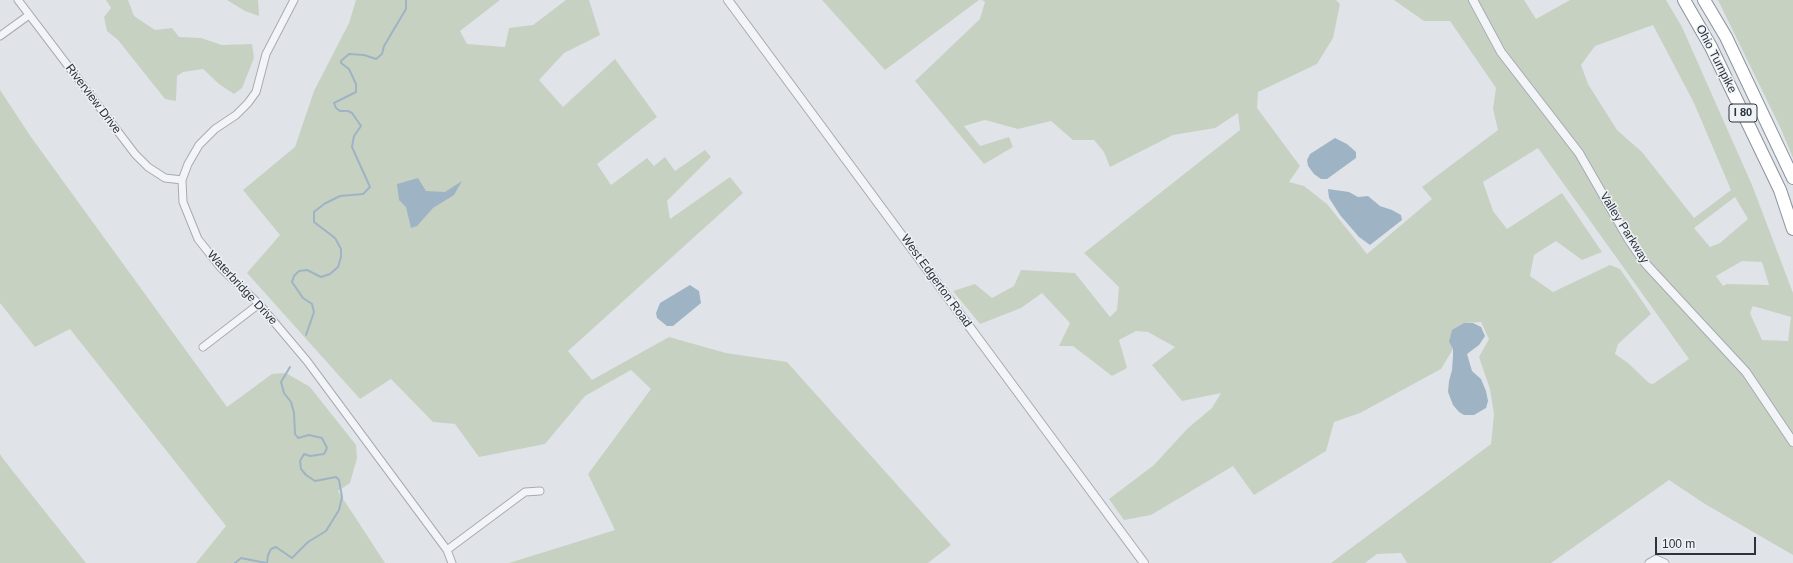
<!DOCTYPE html>
<style>
body{margin:0}
#map{position:relative;width:1793px;height:563px;overflow:hidden;background:#e0e4e8;font-family:Arial,sans-serif}
canvas{display:block}
.scale{position:absolute;left:1655px;top:537px;width:101px;height:18px;box-sizing:border-box;border:2px solid #2a333e;border-top:0;padding-left:5px;font-size:12px;line-height:14px;white-space:nowrap;color:#2a333e;-webkit-text-stroke:3px #f0f3f6;paint-order:stroke}
</style>
<div id="map">
<canvas width="1793" height="563"></canvas>
<div class="scale">100 m</div>
</div>
<script>
const ctx = document.querySelector('canvas').getContext('2d');
ctx.lineJoin = 'round';
function fillPath(path, color) {
  ctx.fillStyle = color;
  ctx.fill(path, 'evenodd');
}
function toPath(rows) {
  const path = new Path2D();
  for (const r of rows) {
    path.moveTo(r[0], r[1]);
    for (let i = 2; i < r.length; i += 2) path.lineTo(r[i], r[i + 1]);
  }
  return path;
}
function trace(path, color, width, dash) {
  ctx.strokeStyle = color;
  ctx.lineWidth = width;
  ctx.lineCap = dash ? 'butt' : 'round';
  ctx.setLineDash(dash || []);
  ctx.stroke(path);
}
function label(font, color, halo, rows, align = 'center') {
  ctx.font = font + ' Arial,sans-serif';
  ctx.lineWidth = 3;
  ctx.setLineDash([]);
  ctx.textBaseline = 'middle';
  ctx.strokeStyle = halo;
  ctx.fillStyle = color;
  for (const [text, x, y, turn = 0] of rows) {
    ctx.save();
    ctx.translate(x, y);
    ctx.rotate((+turn || 0) * Math.PI / 180);
    ctx.textAlign = isNaN(turn) ? turn : align;
    if (halo) ctx.strokeText(text, 0, 0);
    ctx.fillText(text, 0, 0);
    ctx.restore();
  }
}
const green = toPath([
 [106,0,128,0,134,16,155,30,172,28,179,37,201,38,222,45,252,44,254,58,242,88,234,94,219,84,203,69,183,72,177,76,176,101,165,99,118,40,107,31,104,17,111,8],
 [227,0,258,0,259,16,245,11],
 [356,0,500,0,460,31,467,44,505,47,509,28,533,25,566,0,589,0,600,35,564,53,539,80,563,107,615,59,657,117,597,164,611,185,647,158,654,166,665,157,675,171,705,150,711,157,667,201,670,219,730,177,743,193,568,351,592,380,669,337,726,353,787,362,951,545,928,563,509,563,615,530,588,474,651,389,631,370,585,396,545,444,479,457,455,424,433,422,391,379,360,399,247,273,280,235,243,190,295,147,314,91,349,23],
 [822,0,979,0,885,70],
 [982,0,1336,0,1340,4,1333,38,1317,64,1258,92,1257,108,1300,166,1289,182,1304,186,1327,204,1367,254,1432,199,1422,187,1498,130,1493,109,1496,88,1450,21,1424,21,1394,0,1524,0,1536,19,1570,0,1666,0,1682,27,1752,185,1793,293,1793,555,1705,504,1669,480,1551,563,1407,563,1401,553,1377,554,1365,563,1331,563,1491,444,1494,414,1490,389,1479,357,1489,339,1481,322,1464,323,1449,342,1453,349,1441,369,1360,413,1334,422,1326,451,1254,495,1233,466,1151,515,1124,520,1109,499,1154,465,1187,429,1212,408,1221,393,1182,401,1152,365,1175,347,1148,332,1136,331,1119,340,1127,368,1112,376,1073,346,1059,346,1070,323,1042,293,1021,308,980,324,953,291,975,284,992,298,1014,286,1021,270,1075,273,1110,317,1117,310,1119,287,1084,253,1240,130,1238,113,1215,128,1173,135,1110,167,1104,152,1094,140,1073,140,1051,121,1018,129,985,120,964,126,980,146,1009,137,1013,147,984,164,915,81,980,19,985,2],
 [1653,25,1694,103,1731,190,1694,218,1642,152,1617,130,1588,84,1581,65,1595,46],
 [1538,148,1689,359,1653,384,1649,383,1628,363,1615,354,1618,344,1651,314,1620,269,1610,265,1553,292,1530,276,1534,255,1556,241,1582,260,1602,252,1562,193,1507,229,1493,211,1483,182],
 [1735,197,1748,219,1720,243,1710,247,1694,228],
 [1742,261,1762,262,1769,285,1727,284,1723,286,1716,276],
 [1753,306,1791,317,1788,341,1762,340,1750,313],
 [1718,0,1793,0,1793,158,1781,129],
 [0,90,31,137,227,407,272,374,286,373,310,387,356,445,357,458,350,483,338,491,385,563,196,563,226,526,70,329,35,347,0,303],
 [0,454,4,460,86,563,0,563]
]);
const water = toPath([
 [1335,138,1347,144,1356,152,1356,158,1327,179,1321,179,1314,174,1308,166,1307,160,1310,154],
 [418,178,426,191,445,192,462,181,454,195,433,208,417,226,411,228,406,207,399,200,397,184],
 [1328,189,1349,192,1358,197,1368,196,1380,206,1392,210,1401,215,1402,220,1370,245,1359,237,1340,215,1329,198],
 [690,285,699,291,701,303,673,326,667,326,657,318,656,313,660,303],
 [1464,323,1473,323,1481,327,1485,336,1479,345,1467,354,1472,371,1481,379,1486,391,1488,401,1486,408,1474,415,1464,415,1459,412,1453,405,1448,392,1449,381,1452,370,1453,356,1453,349,1449,342,1452,330]
]);
const stream = toPath([
 [306,335,314,312,312,304,303,298,292,282,294,276,299,271,307,270,321,277,330,274,338,267,341,257,341,249,335,238,314,222,314,212,324,204,340,196,363,194,370,187,352,147,354,136,361,126,352,113,348,111,340,111,336,108,334,103,356,92,356,84,349,69,341,63,341,61,349,54,364,55,376,59,382,54,384,46,406,9,406,0],
 [235,563,241,558,266,563],
 [267,563,268,555,271,549,276,547,292,558,308,542,326,531,339,510,342,497,339,480,336,477,315,481,306,475,301,469,300,461,304,454,310,456,324,454,327,448,322,438,309,435,298,438,295,434,294,413,291,402,284,393,281,382,290,367]
]);
const minor = toPath([
 [18,0,135,154,148,167,165,178,182,180],
 [294,0,266,54,256,92,248,103,236,115,215,129,199,145,188,164,182,180,183,202,198,239,221,268,259,304,307,361,447,550,452,563],
 [0,36,29,15],
 [203,347,259,304],
 [447,550,525,492,540,491],
 [1649,563,1656,559,1665,563]
]);
const tertiary = toPath([
 [728,0,1144,563],
 [1473,0,1501,52,1579,153,1629,240,1645,263,1746,372,1793,442]
]);
const motorway = toPath([
 [1684,0,1711,47,1780,190,1793,229],
 [1704,0,1726,37,1793,178]
]);
const shields = [
 [1743,113,28]
];
const shieldNames = [
 ["I 80",1743,113]
];
const streetNames = [
 ["Ohio Turnpike",1716,59,63],
 ["Riverview Drive",93,99,53],
 ["Valley Parkway",1624,228,58],
 ["West Edgerton Road",936,281,54],
 ["Waterbridge Drive",242,288,47]
];
fillPath(green, '#c7d1c2');
fillPath(water, '#9eb4c5');
trace(stream, '#9eb4c5', 2);
trace(minor, '#a6abb2', 9);
trace(tertiary, '#a6abb2', 10);
trace(motorway, '#89929d', 14);
trace(minor, '#f3f4f7', 7);
trace(tertiary, '#f3f4f7', 8);
trace(motorway, '#fff', 12);
for (const [x, y, w] of shields) {
  const box = new Path2D();
  box.roundRect(x - w / 2, y - 9, w, 18, 3);
  ctx.fillStyle = '#f0f3f6';
  ctx.fill(box);
  trace(box, '#2a333e', 1);
}
label('bold 11px', '#2a333e', null, shieldNames);
label('12px', '#2a333e', '#f0f3f6', streetNames);
</script>
